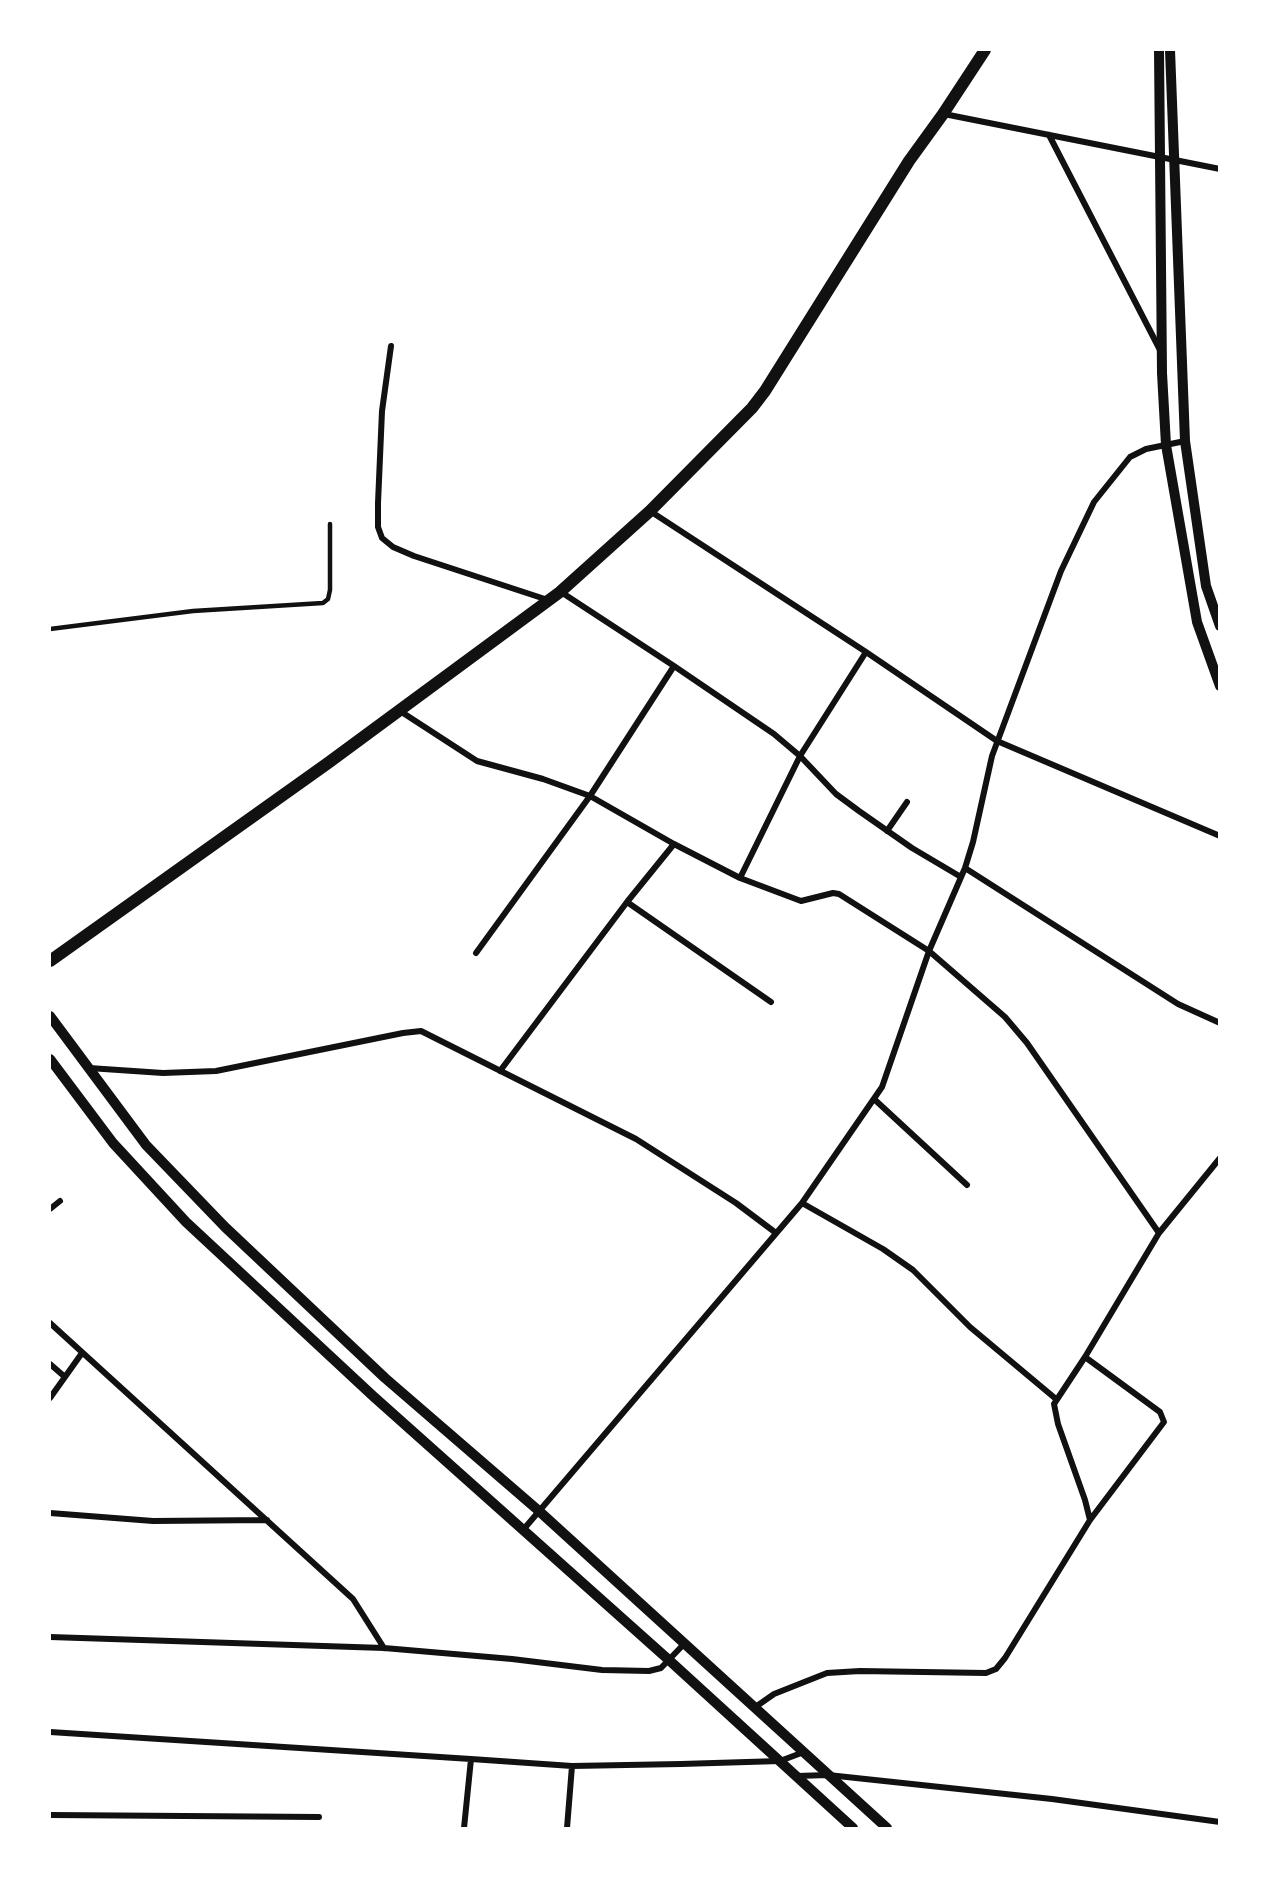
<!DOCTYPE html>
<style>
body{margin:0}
#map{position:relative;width:1269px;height:1878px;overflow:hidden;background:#fff;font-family:"PT Sans",sans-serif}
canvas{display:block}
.frame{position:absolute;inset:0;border:51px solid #fff;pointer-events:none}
</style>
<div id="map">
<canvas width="1269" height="1878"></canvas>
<div class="frame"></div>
</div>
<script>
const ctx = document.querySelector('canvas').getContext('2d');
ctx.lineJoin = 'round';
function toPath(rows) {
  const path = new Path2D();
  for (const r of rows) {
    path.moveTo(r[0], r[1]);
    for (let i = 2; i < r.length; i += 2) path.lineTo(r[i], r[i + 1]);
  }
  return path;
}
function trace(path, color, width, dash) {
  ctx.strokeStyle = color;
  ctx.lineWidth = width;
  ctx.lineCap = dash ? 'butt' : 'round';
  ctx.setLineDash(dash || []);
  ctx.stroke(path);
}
const service = toPath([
 [50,629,193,611,323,603,328,599,330,590,330,524]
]);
const minor = toPath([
 [944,114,1220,169],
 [1049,135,1160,350],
 [391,346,382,411,378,503,378,527,382,538,393,547,414,556,548,600],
 [650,511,866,652,997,741,1220,836],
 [561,592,674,666,774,734,800,756,836,794,859,811,912,848,961,877],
 [400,711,477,761,543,779,590,796,674,844,740,878,801,901,833,893,839,894,929,951,1005,1017,1027,1043,1159,1233],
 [887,831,907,802],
 [965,868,1178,1004,1220,1023],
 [740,878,800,756,866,652],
 [627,902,674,844],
 [476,953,590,796,674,666],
 [89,1068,163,1073,216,1071,403,1033,421,1031,636,1139,736,1203,776,1233],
 [500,1071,627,902,771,1002],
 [874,1099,967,1185],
 [802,1203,883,1249,913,1270,970,1327,1056,1399],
 [50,1209,60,1201],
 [50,1323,353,1599,384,1648],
 [50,1364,65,1377],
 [50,1398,82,1353],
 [50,1513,153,1521,267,1520],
 [1090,1520,1085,1500,1058,1424,1054,1404,1085,1357,1159,1233,1220,1158],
 [523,1530,802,1203,882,1087,929,951,965,868,973,842,992,756,1061,571,1094,502,1130,457,1146,449,1185,441],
 [50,1637,384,1648,512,1659,602,1670,649,1671,661,1668,684,1644],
 [754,1708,774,1694,827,1673,860,1671,986,1673,996,1669,1005,1658,1090,1520,1164,1422,1160,1412,1085,1357],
 [50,1732,471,1759,464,1828],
 [471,1759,572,1766,681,1764,780,1761,804,1752],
 [797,1776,828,1775,1052,1799,1220,1822],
 [50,1815,319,1817],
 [567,1828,572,1766]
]);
const tertiary = toPath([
 [1159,50,1162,373,1166,445,1197,622,1220,686],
 [1170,50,1185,441,1206,586,1220,626],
 [50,1016,146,1145,225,1227,385,1378,539,1511,887,1828],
 [50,1059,113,1143,186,1222,373,1396,670,1661,853,1828]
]);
const secondary = toPath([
 [50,961,328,763,560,592,650,511,752,408,765,391,909,161,943,114,985,50]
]);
trace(service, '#111', 4.5);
trace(minor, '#111', 6);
trace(tertiary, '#111', 10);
trace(secondary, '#111', 12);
</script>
